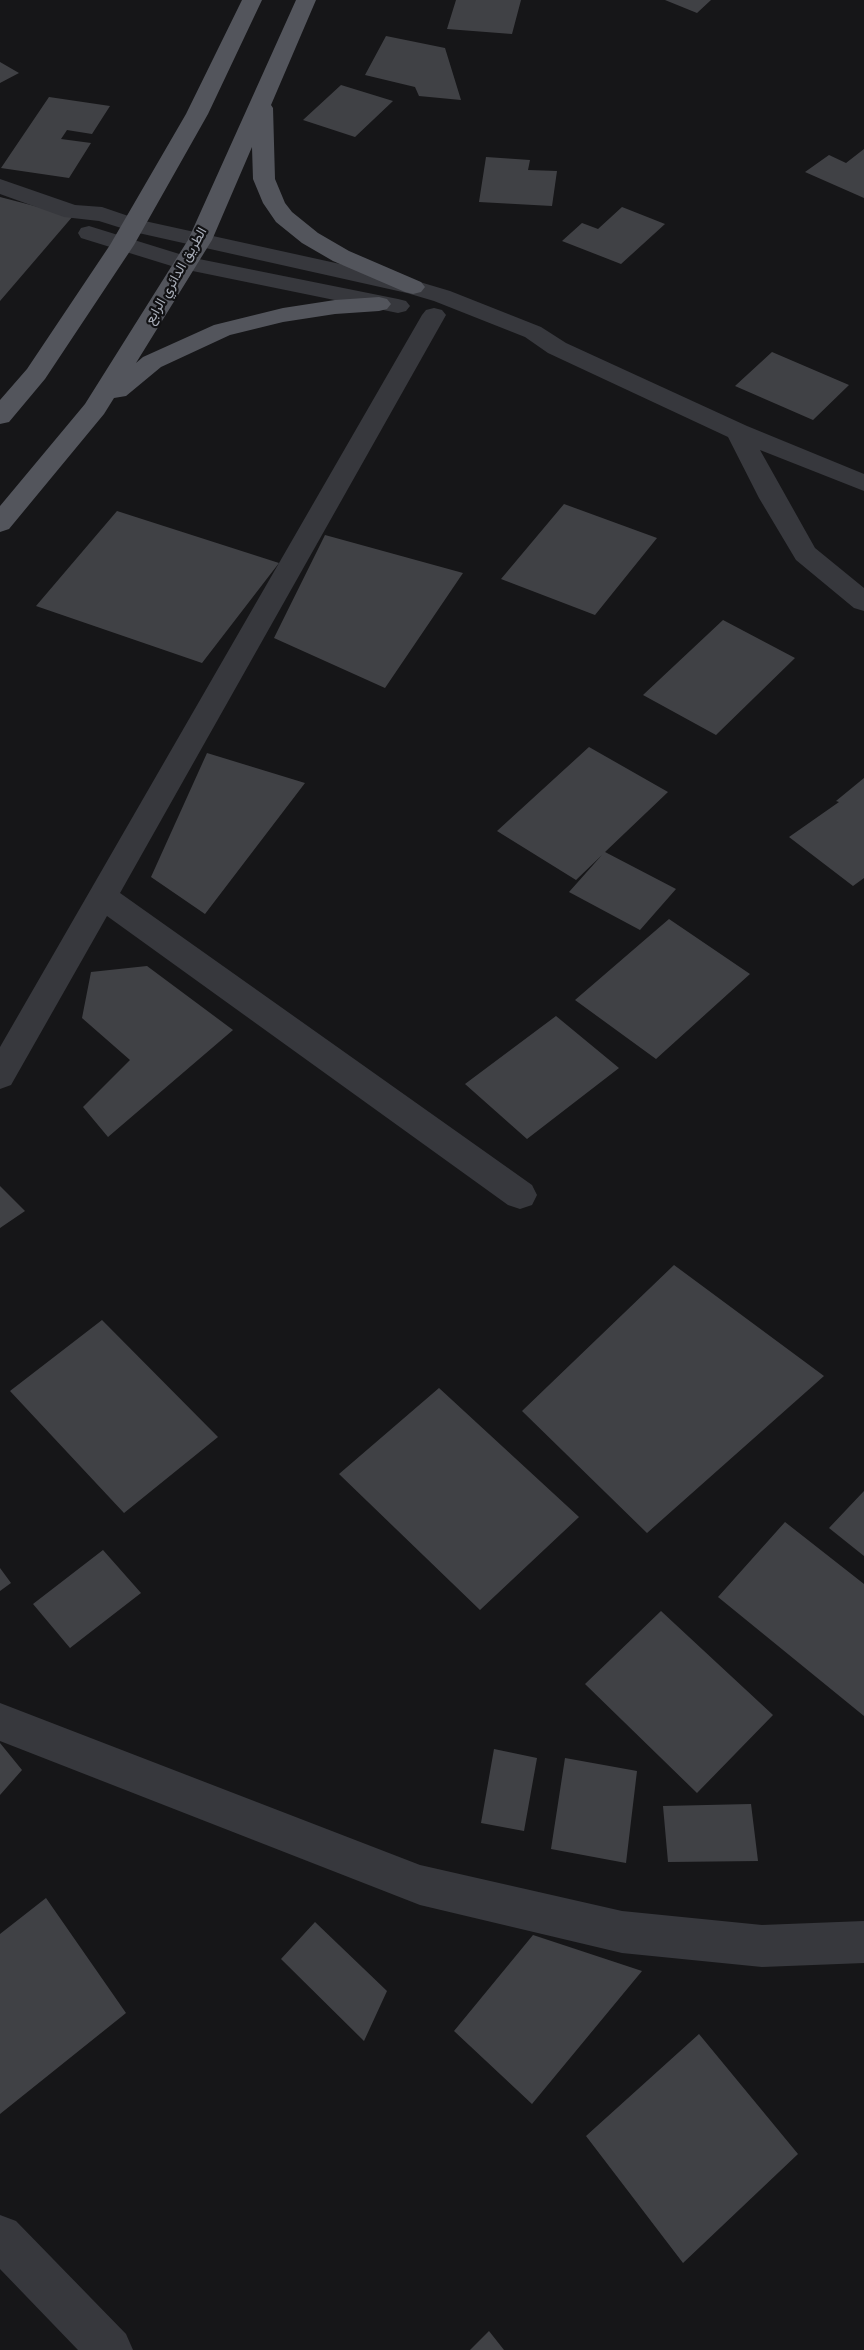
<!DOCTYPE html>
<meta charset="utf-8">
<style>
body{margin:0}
canvas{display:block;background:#161618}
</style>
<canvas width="864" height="2350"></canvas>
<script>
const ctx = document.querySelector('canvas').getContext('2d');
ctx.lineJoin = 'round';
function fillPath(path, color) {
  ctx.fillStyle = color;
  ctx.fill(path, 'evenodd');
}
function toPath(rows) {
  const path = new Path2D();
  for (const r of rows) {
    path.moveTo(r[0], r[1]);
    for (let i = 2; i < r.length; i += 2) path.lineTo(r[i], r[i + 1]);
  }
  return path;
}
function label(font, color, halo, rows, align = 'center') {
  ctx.font = font + ' Montserrat,Vazirmatn,sans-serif';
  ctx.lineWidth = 4.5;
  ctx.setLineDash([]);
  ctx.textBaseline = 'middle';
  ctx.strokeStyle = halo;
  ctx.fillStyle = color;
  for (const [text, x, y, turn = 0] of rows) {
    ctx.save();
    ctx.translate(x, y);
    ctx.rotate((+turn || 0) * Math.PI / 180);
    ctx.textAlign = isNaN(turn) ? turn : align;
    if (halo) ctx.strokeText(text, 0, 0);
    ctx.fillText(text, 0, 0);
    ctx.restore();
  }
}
const building = toPath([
 [456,0,521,0,512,34,447,29],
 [665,0,711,0,697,13],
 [386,36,445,48,461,100,419,96,415,87,365,75],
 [0,62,19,73,0,83],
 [341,85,393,101,355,137,303,120],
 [49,97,110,106,92,134,67,130,61,139,91,143,69,178,1,168],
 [864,149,864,198,805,172,829,155,846,163],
 [486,157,530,160,528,170,557,171,552,206,479,202],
 [0,197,73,216,0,301],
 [622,207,665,224,621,264,562,241,582,223,598,229],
 [772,352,849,385,813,420,735,386],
 [564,504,657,538,595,615,501,579],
 [117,511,279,563,202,663,36,606],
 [325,535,463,573,385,688,274,638],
 [723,620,795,658,716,735,643,695],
 [589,747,668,792,605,852,676,889,640,930,569,892,602,855,576,880,497,831],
 [207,753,305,783,205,914,151,877],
 [864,778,864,878,853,886,789,837,839,802,836,801],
 [669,919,750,974,656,1059,575,1000],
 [147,966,233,1030,108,1137,83,1107,130,1060,82,1018,91,972],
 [556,1016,619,1068,527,1139,465,1084],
 [0,1186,25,1211,0,1228],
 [674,1265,824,1376,647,1533,522,1411],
 [102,1320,218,1437,124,1513,10,1391],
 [439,1388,579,1517,480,1610,339,1474],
 [864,1491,864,1556,829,1528],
 [785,1522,864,1584,864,1716,718,1597],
 [103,1550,141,1593,70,1648,33,1604],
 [0,1568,11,1583,0,1591],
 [661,1611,773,1715,697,1793,585,1684],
 [0,1743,22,1770,0,1795],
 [494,1749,537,1758,524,1831,481,1823],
 [565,1758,637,1771,626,1863,551,1849],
 [751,1804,758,1861,668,1862,663,1806],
 [46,1898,126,2013,0,2114,0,1934],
 [315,1922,387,1991,364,2041,281,1959],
 [533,1935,642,1971,532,2104,454,2031],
 [699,2034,798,2154,683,2263,586,2136],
 [489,2331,504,2350,470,2350]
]);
const minor = toPath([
 [0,179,75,205,102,207,140,220,413,280,450,291,541,327,566,343,747,426,864,474,864,491,760,450,815,548,864,588,864,611,854,608,796,560,759,498,728,437,548,353,525,337,434,301,407,293,134,232,99,221,64,217,0,194,0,179],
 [89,226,189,257,398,299,406,301,410,306,406,311,398,313,178,268,81,238,78,233,81,228,89,226],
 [434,308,442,310,446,315,120,893,532,1185,537,1195,532,1205,520,1209,508,1205,107,916,11,1085,0,1089,0,1047,422,315,426,310,434,308],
 [0,1703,420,1865,622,1911,762,1925,864,1921,864,1963,762,1967,622,1953,420,1905,0,1741,0,1703],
 [0,2215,16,2221,126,2334,133,2350,78,2350,0,2269,0,2215]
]);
const major = toPath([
 [242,0,262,0,208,114,134,245,45,379,9,422,0,424,0,400,27,369,110,245,186,114,242,0],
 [296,0,316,0,271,105,273,108,275,179,285,203,292,212,318,233,349,251,421,282,425,287,421,292,413,294,405,292,333,261,302,243,276,222,263,203,253,179,252,147,212,240,136,363,143,357,214,325,283,308,335,300,379,297,387,299,391,304,387,309,379,311,335,314,283,322,230,335,161,367,126,396,114,398,104,414,9,529,0,532,0,506,85,404,188,240,296,0]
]);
const farStreetnames = [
 ["الطريق الدائري الرابع",176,276,-60]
];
fillPath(building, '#404145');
fillPath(minor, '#37383d');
fillPath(major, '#53555c');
label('14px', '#a8adb8', '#111113', farStreetnames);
</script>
